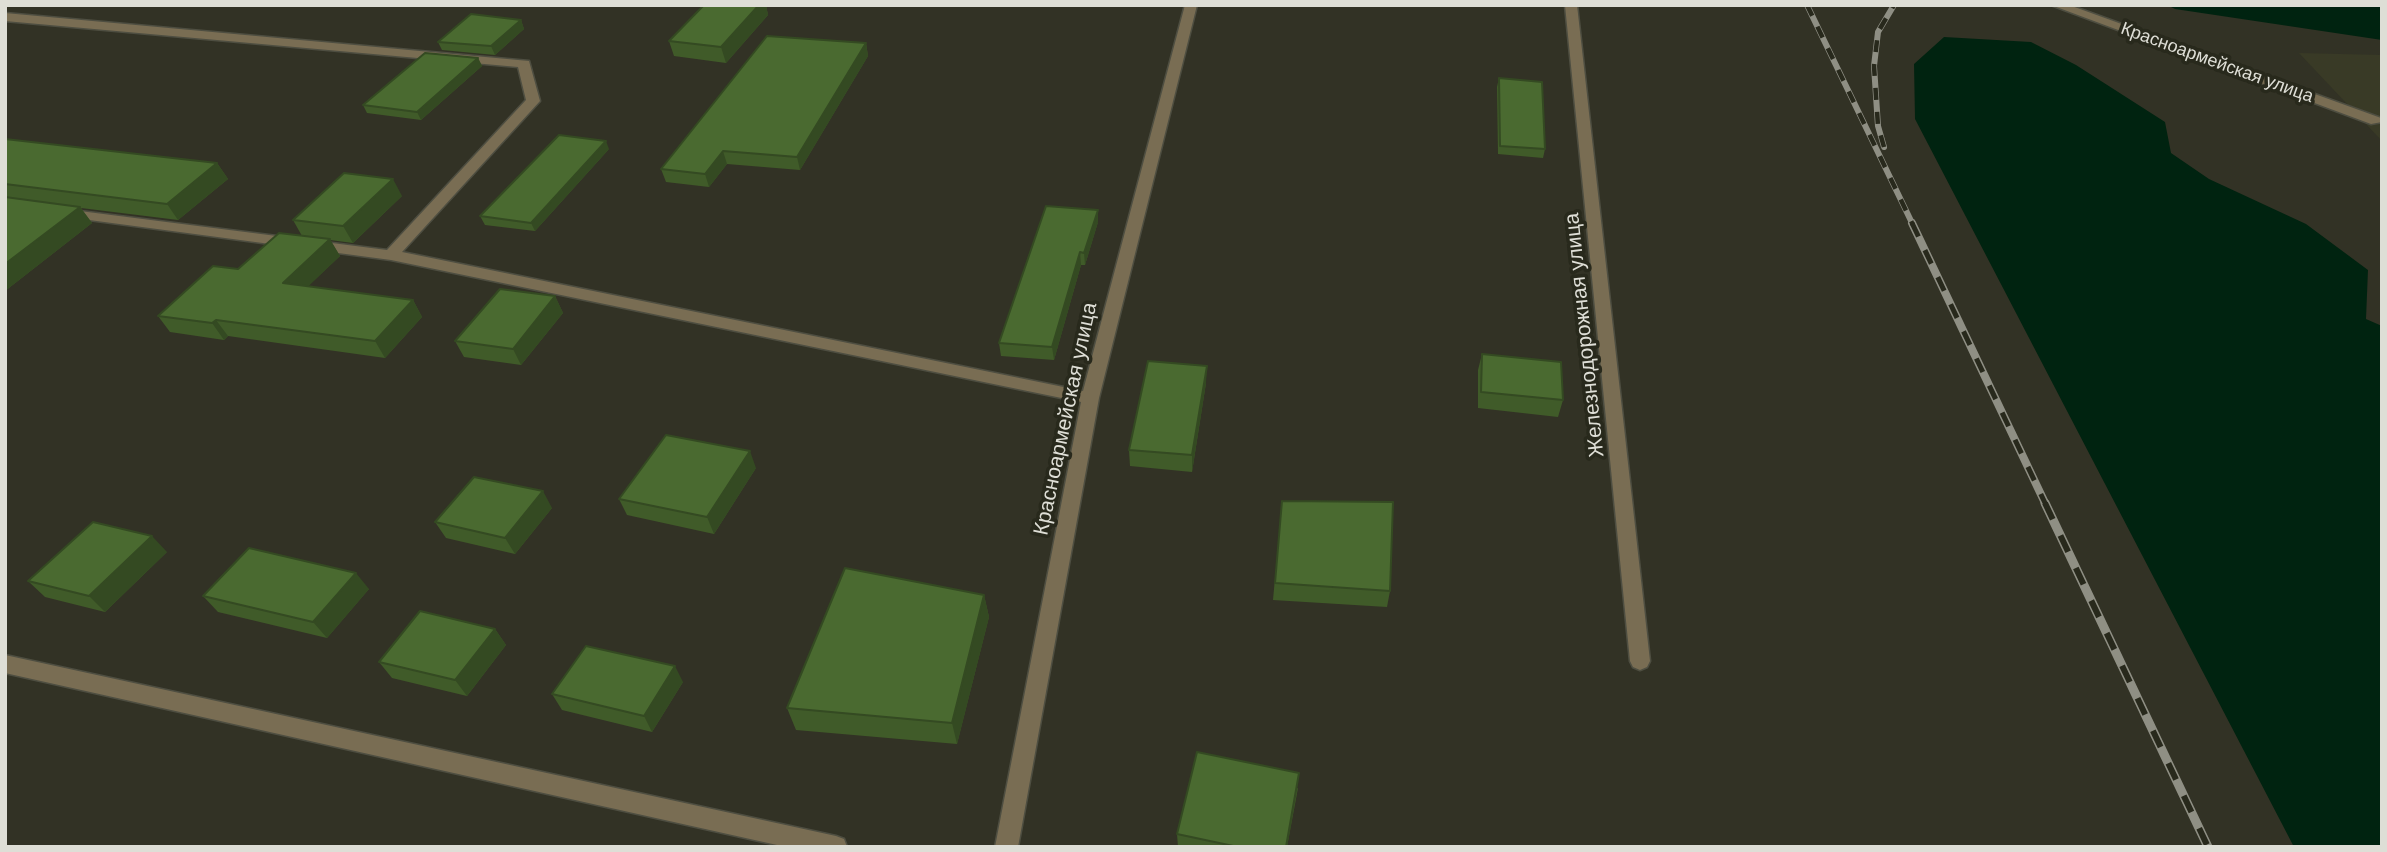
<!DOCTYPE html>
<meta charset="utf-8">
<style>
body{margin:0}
#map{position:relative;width:2387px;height:852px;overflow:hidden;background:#323225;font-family:Helvetica,sans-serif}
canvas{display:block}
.frame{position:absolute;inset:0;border:7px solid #deded6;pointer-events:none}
</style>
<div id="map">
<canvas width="2387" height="852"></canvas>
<div class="frame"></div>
</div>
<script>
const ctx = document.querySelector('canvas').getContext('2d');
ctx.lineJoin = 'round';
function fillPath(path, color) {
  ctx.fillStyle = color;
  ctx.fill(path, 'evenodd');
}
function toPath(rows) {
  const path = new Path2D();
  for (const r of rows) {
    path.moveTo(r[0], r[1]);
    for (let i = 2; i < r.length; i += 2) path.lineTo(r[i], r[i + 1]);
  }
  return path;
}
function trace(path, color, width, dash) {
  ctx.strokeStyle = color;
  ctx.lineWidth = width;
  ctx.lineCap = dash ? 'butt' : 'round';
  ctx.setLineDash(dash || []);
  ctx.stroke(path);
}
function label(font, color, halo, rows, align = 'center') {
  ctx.font = font + ' Helvetica,sans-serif';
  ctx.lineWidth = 7;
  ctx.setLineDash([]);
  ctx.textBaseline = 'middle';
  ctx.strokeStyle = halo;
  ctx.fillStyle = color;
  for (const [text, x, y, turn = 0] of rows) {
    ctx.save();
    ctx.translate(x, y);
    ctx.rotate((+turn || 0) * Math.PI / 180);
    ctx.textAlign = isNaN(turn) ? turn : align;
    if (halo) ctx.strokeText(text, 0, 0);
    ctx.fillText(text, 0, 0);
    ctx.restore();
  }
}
const built = toPath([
 [2299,53,2382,55,2382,141]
]);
const water = toPath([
 [2167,5,2382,5,2382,40,2175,9],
 [1944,37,2031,42,2076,65,2165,122,2171,153,2209,179,2306,224,2368,270,2366,319,2382,326,2382,847,2294,847,1915,119,1914,64]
]);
const minor = toPath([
 [1185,5,1197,5,1099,398,1018,847,995,847,1081,402,391,260,59,216,57,213,64,209,387,250,526,100,518,67,5,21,5,13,529,61,540,101,402,252,1083,391,1185,5],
 [1565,5,1577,5,1650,661,1647,667,1640,670,1633,667,1630,661,1565,5],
 [2051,5,2069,5,2381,118,2382,122,2371,124,2051,5],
 [5,655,836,836,844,839,847,847,786,847,5,673,5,655]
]);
const railFar2 = toPath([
 [1807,5,1913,225],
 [1884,147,1878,126,1874,66,1878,32,1894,5]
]);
const railFar1 = toPath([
 [1912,223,2046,505]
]);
const rail = toPath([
 [2045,503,2208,847]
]);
const wall = toPath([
 [704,5,766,5,768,15,726,63,674,56,669,41],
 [521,20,524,29,495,55,442,50,438,42],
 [866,43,868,56,800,170,727,164,709,187,666,182,661,169],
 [478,58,482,66,421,120,367,113,363,105],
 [1499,78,1545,149,1543,158,1498,154,1497,87],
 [5,139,217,163,228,179,178,220,81,208,92,223,5,291],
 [609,149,535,231,485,225,480,216],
 [402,196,353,243,330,240,340,256,308,286,413,300,422,317,385,358,228,336,224,340,170,332,158,316,302,236,293,220],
 [1098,222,1085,265,1081,265,1054,360,1001,356,999,343],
 [555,296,563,313,521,365,464,357,455,341],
 [1482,354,1563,400,1558,417,1478,408,1478,370],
 [1206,383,1192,472,1130,466,1129,450],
 [756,468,714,534,627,515,619,499],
 [1282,501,1390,591,1387,607,1273,600],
 [552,508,515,554,446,538,435,522],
 [167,552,105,612,45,597,28,581],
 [369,589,327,638,218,612,203,596],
 [984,595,989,617,957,744,796,730,787,708],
 [495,629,506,645,467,696,392,678,379,662],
 [683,682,652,732,562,710,552,694],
 [1298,788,1287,847,1178,847,1177,834]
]);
const shadedWall = toPath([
 [759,5,766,5,768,15,726,63,721,47],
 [521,20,524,29,495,55,491,46],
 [866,43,868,56,800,170,797,157],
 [478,58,482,66,421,120,417,112],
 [606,141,609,149,535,231,531,223],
 [723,151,727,164,709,187,705,174],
 [217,163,228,179,178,220,167,204],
 [393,179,402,196,353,243,343,226],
 [80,207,92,223,5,291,5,264],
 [1098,210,1098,222,1085,265,1084,253],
 [330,239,340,256,294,300,283,283],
 [1080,252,1081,265,1054,360,1052,347],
 [555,296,563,313,521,365,513,349],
 [413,300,422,317,385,358,375,341],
 [216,320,228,336,224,340,212,323],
 [1207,366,1206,383,1192,472,1192,455],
 [750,451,756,468,714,534,707,517],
 [543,491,552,508,515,554,505,538],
 [152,536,167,552,105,612,89,596],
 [356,573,369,589,327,638,313,622],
 [984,595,989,617,957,744,952,723],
 [495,629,506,645,467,696,455,680],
 [675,666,683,682,652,732,644,716],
 [1299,773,1287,847,1286,847]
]);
const building = toPath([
 [704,5,759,5,721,47,669,41,704,5],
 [471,14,521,20,491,46,438,42,471,14],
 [767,36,866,43,797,157,723,151,705,174,661,169,767,36],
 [425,53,478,58,417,112,363,105,425,53],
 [1499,78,1542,82,1545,149,1500,146,1499,78],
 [559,135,606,141,531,223,480,216,559,135],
 [5,139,217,163,167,204,5,184,5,139],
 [344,173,393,179,343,226,293,220,344,173],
 [5,197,80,207,5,264,5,197],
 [1046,206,1098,210,1084,253,1080,252,1052,347,999,343,1046,206],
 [279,233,330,239,283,283,413,300,375,341,216,320,212,323,158,316,213,266,238,269,279,233],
 [500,289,555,296,513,349,455,341,500,289],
 [1482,354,1561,362,1563,400,1481,392,1482,354],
 [1148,361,1207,366,1192,455,1129,450,1148,361],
 [666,435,750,451,707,517,619,499,666,435],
 [474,477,543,491,505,538,435,522,474,477],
 [1282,501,1393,502,1390,591,1275,583,1282,501],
 [93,522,152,536,89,596,28,581,93,522],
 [249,548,356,573,313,622,203,596,249,548],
 [845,568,984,595,952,723,787,708,845,568],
 [420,611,495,629,455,680,379,662,420,611],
 [586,646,675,666,644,716,552,694,586,646],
 [1197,752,1299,773,1286,847,1238,847,1177,834,1197,752]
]);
const farStreetnames = [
 ["Красноармейская улица",2217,63,20]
];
const streetNames = [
 ["Железнодорожная улица",1585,335,-96],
 ["Красноармейская улица",1066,419,-78]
];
fillPath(built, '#393a26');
fillPath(water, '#002310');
trace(minor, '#4e4e41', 3);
fillPath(minor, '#796d53');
trace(railFar2, '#8f8f84', 6);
trace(railFar1, '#8f8f84', 8);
trace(rail, '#8f8f84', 9);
trace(railFar2, '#28291c', 4.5, [12]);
trace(railFar1, '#28291c', 5, [15]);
trace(rail, '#28291c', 6, [18]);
fillPath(wall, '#405b29');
fillPath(shadedWall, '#344a22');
fillPath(building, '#4a6a30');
trace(building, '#344a22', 2);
label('18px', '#deded6', '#28291c', farStreetnames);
label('21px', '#deded6', '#28291c', streetNames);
</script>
